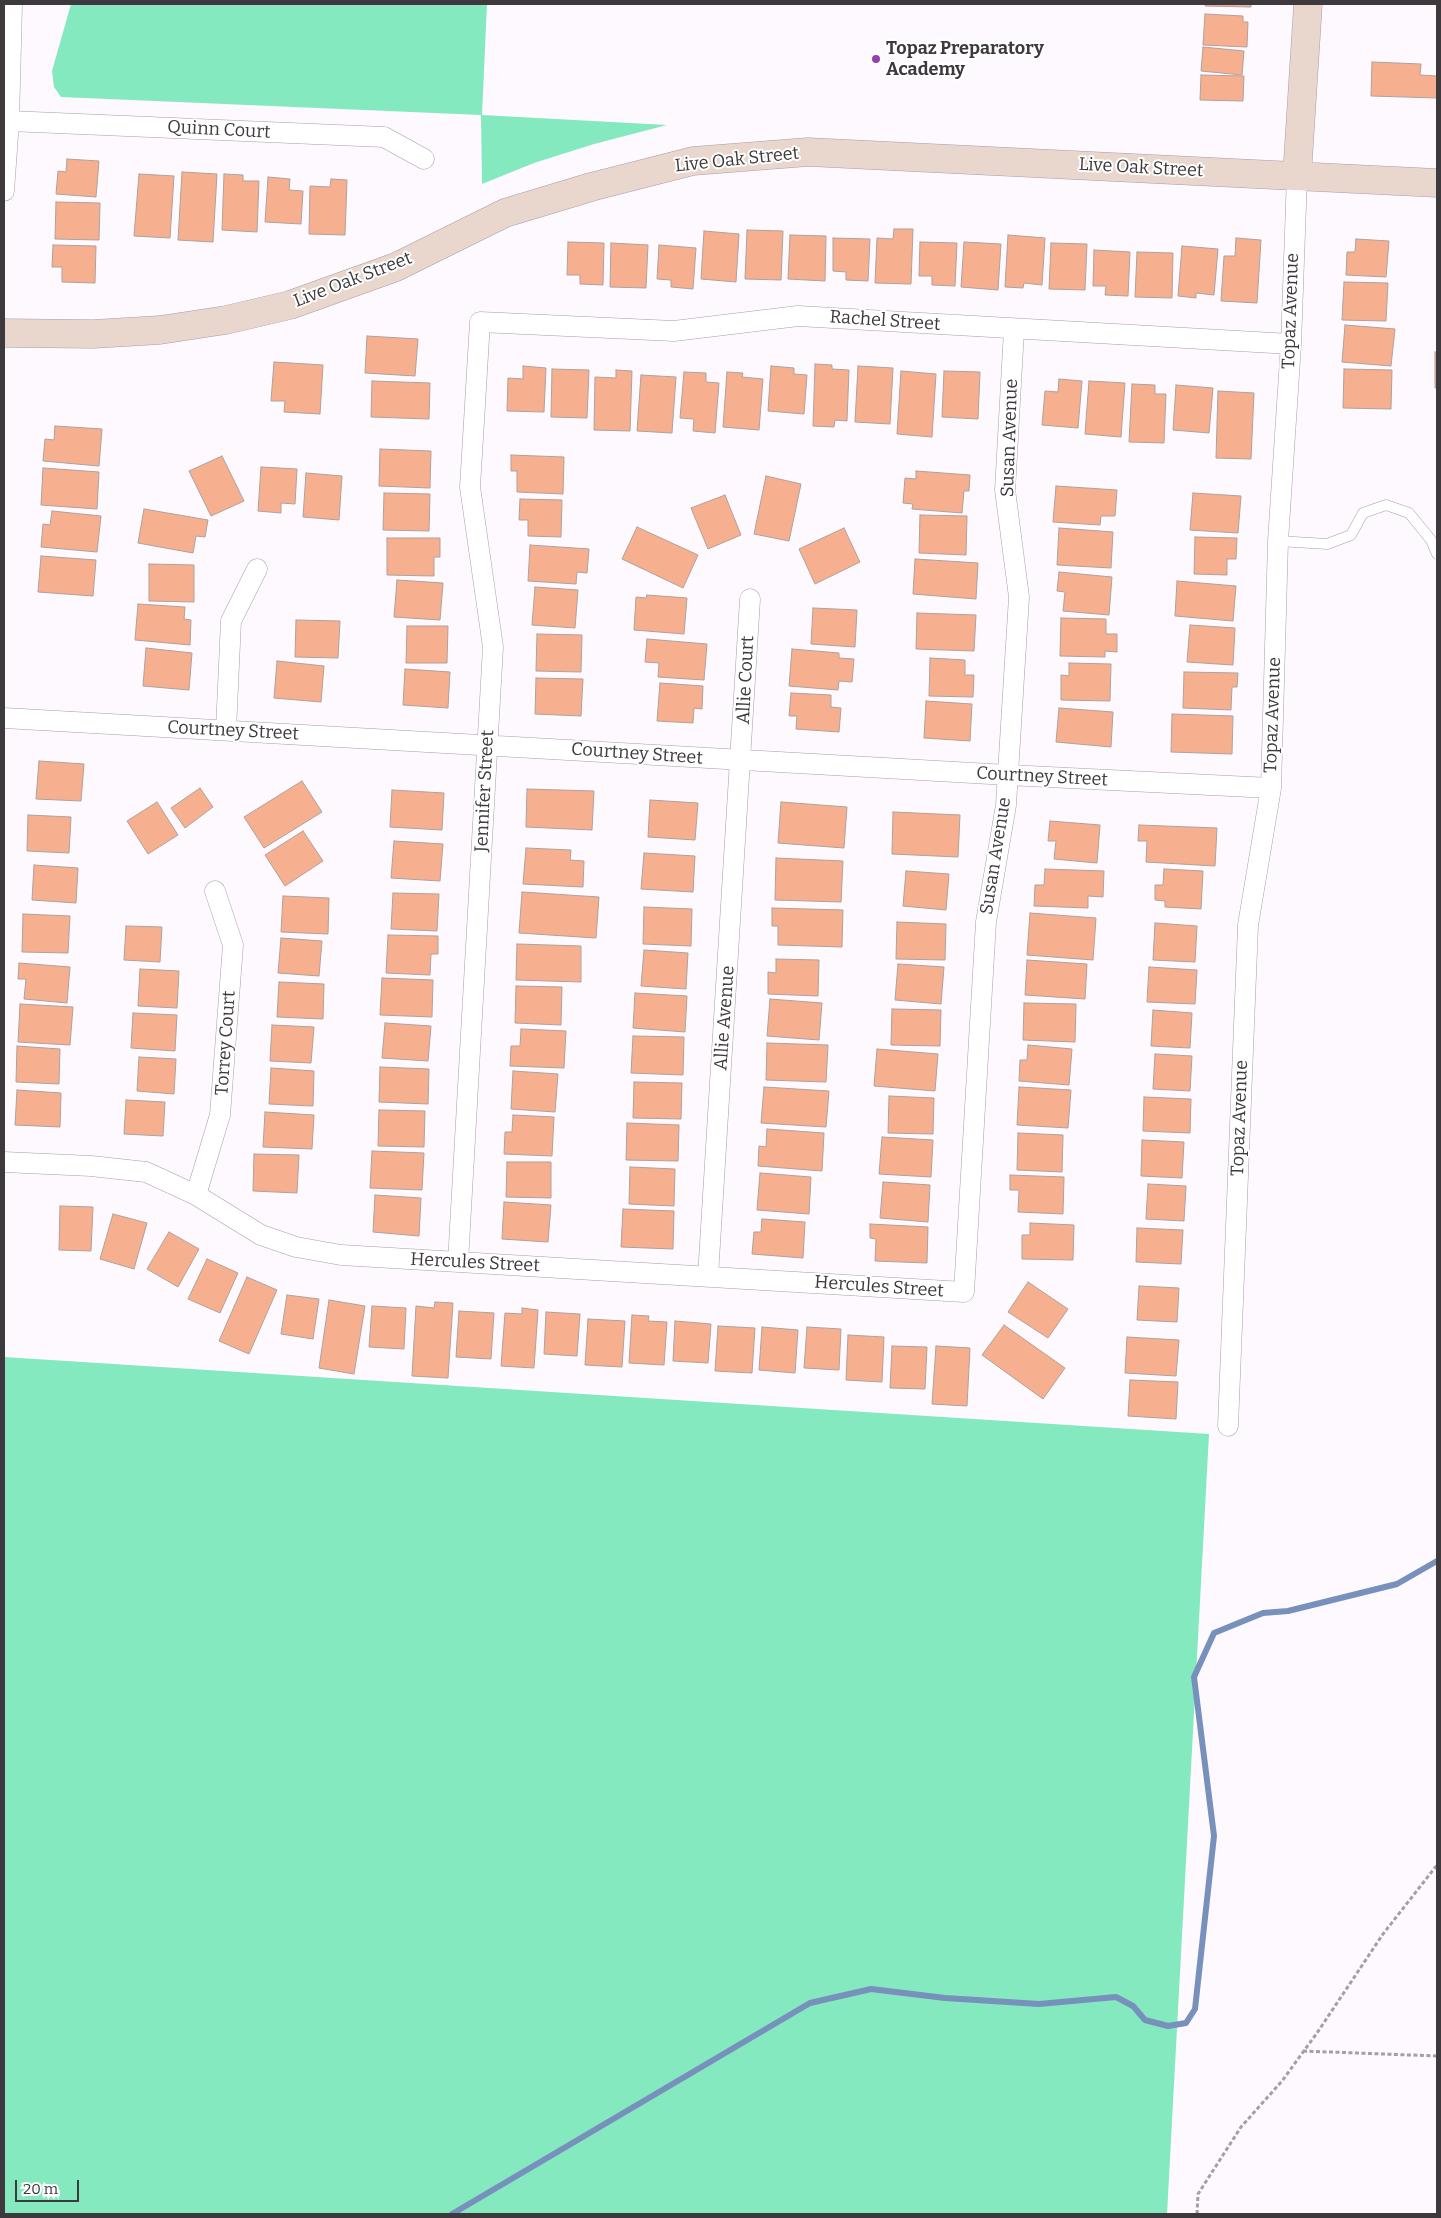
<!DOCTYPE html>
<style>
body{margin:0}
#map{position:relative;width:1441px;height:2218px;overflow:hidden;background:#fef8ff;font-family:Bitter,serif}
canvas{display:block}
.frame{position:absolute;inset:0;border:5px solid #3d393d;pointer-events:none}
.scale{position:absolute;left:15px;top:2180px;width:64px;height:22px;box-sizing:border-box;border:2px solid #3d393d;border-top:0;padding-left:6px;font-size:15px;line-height:18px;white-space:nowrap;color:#3d393d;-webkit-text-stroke:4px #fff;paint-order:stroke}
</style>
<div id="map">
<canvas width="1441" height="2218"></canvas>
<div class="frame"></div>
<div class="scale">20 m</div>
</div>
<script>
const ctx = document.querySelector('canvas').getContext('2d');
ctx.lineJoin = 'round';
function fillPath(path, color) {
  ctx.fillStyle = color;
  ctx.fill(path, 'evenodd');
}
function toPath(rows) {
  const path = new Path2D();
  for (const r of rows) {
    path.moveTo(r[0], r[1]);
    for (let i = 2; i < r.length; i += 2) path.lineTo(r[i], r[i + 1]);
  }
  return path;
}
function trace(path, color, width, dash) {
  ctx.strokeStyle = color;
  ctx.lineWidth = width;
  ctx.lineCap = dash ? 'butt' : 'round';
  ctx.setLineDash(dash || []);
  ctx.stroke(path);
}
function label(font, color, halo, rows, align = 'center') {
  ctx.font = font + ' Bitter,serif';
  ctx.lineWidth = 4;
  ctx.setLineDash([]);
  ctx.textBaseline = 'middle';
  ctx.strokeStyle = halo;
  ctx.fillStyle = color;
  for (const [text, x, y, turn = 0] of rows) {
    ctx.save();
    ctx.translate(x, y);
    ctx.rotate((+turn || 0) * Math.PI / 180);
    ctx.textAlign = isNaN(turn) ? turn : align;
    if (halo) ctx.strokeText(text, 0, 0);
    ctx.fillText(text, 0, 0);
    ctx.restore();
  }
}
const green = toPath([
 [71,4,487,4,482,115,667,125,594,144,534,163,482,184,481,115,61,97,54,87,52,71],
 [4,1357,1209,1434,1167,2214,4,2214]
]);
const stream = toPath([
 [452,2214,810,2003,871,1989,945,1998,1039,2004,1116,1997,1133,2006,1145,2020,1168,2026,1186,2023,1195,2009,1214,1836,1194,1677,1214,1633,1263,1613,1288,1611,1397,1584,1437,1561]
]);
const building = toPath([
 [1206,4,1251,4,1251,7,1205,6,1206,4],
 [1205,14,1243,16,1243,22,1248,22,1247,47,1203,45,1205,14],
 [1203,47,1244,51,1242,75,1201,71,1203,47],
 [1372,62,1421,64,1420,75,1437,76,1437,98,1371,96,1372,62],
 [1201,75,1244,76,1243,101,1200,100,1201,75],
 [67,159,99,161,96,197,56,194,58,171,66,172,67,159],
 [182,172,217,174,213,242,178,240,182,172],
 [139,174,174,176,170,238,134,236,139,174],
 [224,174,243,175,243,181,259,181,257,232,222,230,224,174],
 [268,177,290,179,289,190,303,191,301,224,265,222,268,177],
 [331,179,347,180,345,235,309,234,310,186,330,187,331,179],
 [56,202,100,203,99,240,55,239,56,202],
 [894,229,913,229,911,284,875,283,877,238,893,239,894,229],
 [747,230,783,231,781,280,745,279,747,230],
 [704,231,739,234,736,282,701,279,704,231],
 [790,235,826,236,825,281,788,279,790,235],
 [1008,235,1045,238,1042,285,1024,283,1023,288,1005,287,1008,235],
 [833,238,870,239,868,281,846,280,846,272,833,271,833,238],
 [1236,238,1261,240,1257,303,1221,301,1224,256,1235,256,1236,238],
 [1356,239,1389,241,1386,277,1346,275,1347,252,1355,252,1356,239],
 [568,242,604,243,603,285,580,284,580,275,567,275,568,242],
 [920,242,957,243,955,286,932,285,932,276,919,276,920,242],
 [964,242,1001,244,998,290,961,287,964,242],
 [611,243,648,245,646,288,610,287,611,243],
 [1051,243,1087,244,1085,290,1049,289,1051,243],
 [53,245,96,246,95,283,62,282,62,267,52,267,53,245],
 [659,245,696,248,693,289,671,287,671,280,657,279,659,245],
 [1182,246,1218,249,1214,295,1196,293,1196,298,1178,296,1182,246],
 [1094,250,1130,252,1128,296,1105,295,1106,286,1093,286,1094,250],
 [1137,252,1173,253,1172,298,1135,297,1137,252],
 [1344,282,1388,283,1386,321,1342,320,1344,282],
 [1345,325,1395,329,1391,366,1342,362,1345,325],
 [367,336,418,339,415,376,365,373,367,336],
 [1435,352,1437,352,1437,388,1435,388,1435,352],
 [274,362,323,365,320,414,284,412,285,401,271,401,274,362],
 [815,364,832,365,832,369,849,370,847,421,835,420,834,427,813,426,815,364],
 [523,366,546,368,544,412,507,411,508,378,523,379,523,366],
 [771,366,794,368,794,374,807,375,804,414,768,411,771,366],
 [858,366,893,368,890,424,855,422,858,366],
 [552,369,589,370,587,418,551,417,552,369],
 [1344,369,1392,370,1391,409,1343,408,1344,369],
 [616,370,632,371,630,431,594,430,595,377,616,378,616,370],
 [901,371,936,374,932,437,897,434,901,371],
 [944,371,980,372,978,419,942,417,944,371],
 [684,372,706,373,706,382,719,383,715,433,693,431,694,419,680,418,684,372],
 [727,372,743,373,742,377,763,379,759,430,723,427,727,372],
 [641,375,676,377,672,433,637,431,641,375],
 [1059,379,1082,381,1078,428,1042,425,1045,391,1058,392,1059,379],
 [372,381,430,383,429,419,371,417,372,381],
 [1089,381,1125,383,1121,437,1085,434,1089,381],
 [1132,384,1155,385,1155,394,1166,394,1164,443,1129,442,1132,384],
 [1176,385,1213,388,1209,433,1173,430,1176,385],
 [1218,391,1254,393,1251,459,1216,458,1218,391],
 [55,426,102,429,99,466,43,461,45,439,54,440,55,426],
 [380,449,431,451,430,488,379,486,380,449],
 [511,455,564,457,563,494,517,492,517,471,511,471,511,455],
 [222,456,244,501,211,516,189,471,222,456],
 [261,467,297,469,295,504,281,503,281,513,258,511,261,467],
 [43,468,99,472,97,509,41,505,43,468],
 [916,471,970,475,969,491,964,491,962,513,912,509,913,504,903,503,905,478,916,479,916,471],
 [306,473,342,476,339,520,303,517,306,473],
 [766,476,801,484,789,541,754,534,766,476],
 [1056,486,1117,490,1115,516,1101,516,1100,525,1053,522,1056,486],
 [384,493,430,494,429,531,383,530,384,493],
 [1193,493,1241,496,1238,533,1190,530,1193,493],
 [725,495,741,535,708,549,691,508,725,495],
 [520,499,562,500,561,537,528,536,528,520,519,520,520,499],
 [144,509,208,520,205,537,196,536,193,553,138,543,144,509],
 [52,511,101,516,97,552,41,547,43,524,50,525,52,511],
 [920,515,967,516,966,555,919,553,920,515],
 [637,527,698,555,683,588,622,559,637,527],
 [844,528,860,562,815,584,799,549,844,528],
 [1059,528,1113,532,1111,568,1057,565,1059,528],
 [1195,537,1237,538,1236,559,1227,559,1227,575,1194,574,1195,537],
 [387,538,440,538,440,557,434,557,434,576,387,575,387,538],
 [530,545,589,549,587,573,577,572,576,584,528,581,530,545],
 [41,556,96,560,93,596,38,592,41,556],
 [915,559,978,563,976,599,913,594,915,559],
 [149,564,194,565,194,602,149,601,149,564],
 [1059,572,1112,577,1109,615,1063,611,1065,592,1057,591,1059,572],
 [397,580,443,583,440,620,394,617,397,580],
 [1177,581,1236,586,1233,621,1175,616,1177,581],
 [535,587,578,590,575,628,532,625,535,587],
 [647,595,687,598,684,634,634,630,636,597,646,598,647,595],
 [138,604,185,607,184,619,191,620,190,645,135,640,138,604],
 [813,608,857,610,855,647,811,644,813,608],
 [917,613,976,615,974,651,916,649,917,613],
 [1061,618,1106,619,1106,634,1117,634,1117,652,1105,651,1105,657,1060,656,1061,618],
 [296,620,340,621,338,658,295,657,296,620],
 [1190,625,1235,628,1233,665,1187,662,1190,625],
 [407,626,448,626,447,663,406,663,407,626],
 [537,634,582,635,581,672,536,671,537,634],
 [647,639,707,644,704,680,658,677,659,663,645,662,647,639],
 [146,648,192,653,189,690,143,686,146,648],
 [792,649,839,653,839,658,854,659,852,682,839,681,838,690,789,686,792,649],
 [930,658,965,660,965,675,974,675,973,697,929,696,930,658],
 [277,661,324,666,321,702,274,698,277,661],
 [1069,663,1111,664,1110,701,1061,700,1061,675,1069,676,1069,663],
 [405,669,450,672,448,708,403,705,405,669],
 [1184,672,1238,673,1237,687,1232,687,1231,710,1183,708,1184,672],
 [536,678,583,679,581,716,535,714,536,678],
 [660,683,703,686,702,709,694,708,693,723,657,721,660,683],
 [791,693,831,695,831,707,841,708,839,732,796,729,797,716,789,716,791,693],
 [926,701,972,704,970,741,924,738,926,701],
 [1059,708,1113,712,1111,747,1056,742,1059,708],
 [1172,714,1233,716,1232,754,1171,752,1172,714],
 [39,761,84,764,81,801,36,799,39,761],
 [302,781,322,812,264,848,244,817,302,781],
 [200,788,213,807,185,828,171,808,200,788],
 [527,789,594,791,592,830,526,827,527,789],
 [392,790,444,793,442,830,390,827,392,790],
 [650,800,698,803,695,840,648,837,650,800],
 [157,802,178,835,148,854,127,821,157,802],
 [781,802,847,807,844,848,778,843,781,802],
 [893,812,960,815,958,857,892,854,893,812],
 [28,815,71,817,69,853,27,851,28,815],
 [1050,821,1100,825,1097,863,1054,859,1056,841,1048,841,1050,821],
 [1139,825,1217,828,1215,866,1146,862,1147,841,1138,841,1139,825],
 [303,831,323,861,285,886,265,855,303,831],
 [394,841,443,844,440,881,391,878,394,841],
 [526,848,571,850,570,860,584,861,583,887,523,884,526,848],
 [644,853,695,856,693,892,641,889,644,853],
 [776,858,843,861,841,902,775,900,776,858],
 [34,865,78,868,76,903,32,900,34,865],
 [1045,869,1104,871,1103,897,1088,896,1088,908,1034,906,1035,885,1044,885,1045,869],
 [1164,869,1203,871,1201,909,1165,907,1165,901,1155,900,1155,885,1163,885,1164,869],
 [906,871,949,874,946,910,903,906,906,871],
 [522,892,599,897,596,938,519,933,522,892],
 [393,893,439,894,437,931,391,929,393,893],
 [283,896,329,898,328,934,281,932,283,896],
 [644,907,692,909,691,946,643,944,644,907],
 [772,908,843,910,842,947,778,945,778,926,772,926,772,908],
 [1030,913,1096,918,1093,960,1027,955,1030,913],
 [23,914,70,916,68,953,22,952,23,914],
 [897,922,946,924,945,960,896,959,897,922],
 [1155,923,1197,926,1195,962,1153,960,1155,923],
 [126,926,162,927,160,962,124,960,126,926],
 [388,935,438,936,438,954,431,954,430,975,386,973,388,935],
 [281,938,322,941,319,976,278,973,281,938],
 [517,944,581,946,581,982,516,980,517,944],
 [644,950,688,953,686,989,641,986,644,950],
 [776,959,819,960,818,996,768,994,768,972,776,973,776,959],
 [1027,960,1087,964,1085,999,1025,995,1027,960],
 [19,963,70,967,67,1003,24,999,26,979,18,979,19,963],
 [898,964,944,967,941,1004,895,1000,898,964],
 [1149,967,1197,970,1195,1004,1147,1002,1149,967],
 [140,969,179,971,177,1008,138,1006,140,969],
 [382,978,433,980,432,1017,380,1015,382,978],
 [279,982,324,984,323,1019,277,1017,279,982],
 [516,986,562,987,561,1025,515,1023,516,986],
 [635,993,687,996,685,1032,633,1028,635,993],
 [770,999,822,1003,819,1040,767,1036,770,999],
 [1024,1003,1076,1004,1075,1042,1023,1040,1024,1003],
 [20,1004,73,1007,70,1045,18,1042,20,1004],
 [892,1009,941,1010,940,1046,891,1045,892,1009],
 [1153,1010,1192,1013,1190,1048,1151,1046,1153,1010],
 [133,1013,177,1015,175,1051,131,1048,133,1013],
 [385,1023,431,1026,428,1061,382,1058,385,1023],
 [272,1025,314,1027,311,1063,270,1061,272,1025],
 [521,1029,566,1031,564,1068,510,1066,511,1046,520,1046,521,1029],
 [633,1036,684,1037,683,1075,631,1073,633,1036],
 [767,1043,828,1045,826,1082,766,1080,767,1043],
 [1028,1045,1072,1049,1069,1085,1019,1081,1020,1060,1027,1060,1028,1045],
 [17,1046,60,1049,59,1084,16,1082,17,1046],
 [877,1049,938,1054,935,1091,874,1086,877,1049],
 [1155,1054,1192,1056,1190,1091,1153,1089,1155,1054],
 [139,1057,176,1059,174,1094,137,1091,139,1057],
 [380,1067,429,1069,428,1104,379,1102,380,1067],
 [271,1068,314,1071,313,1106,269,1104,271,1068],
 [513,1071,558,1074,555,1112,511,1109,513,1071],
 [634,1082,682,1083,681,1119,633,1118,634,1082],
 [764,1087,829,1091,826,1127,761,1123,764,1087],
 [1019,1087,1071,1090,1068,1128,1017,1125,1019,1087],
 [17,1090,61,1093,60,1127,15,1125,17,1090],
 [889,1096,934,1098,933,1134,888,1133,889,1096],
 [1144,1097,1191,1099,1190,1133,1143,1131,1144,1097],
 [126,1100,165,1102,163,1136,124,1134,126,1100],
 [379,1110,425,1111,424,1147,378,1146,379,1110],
 [265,1112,314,1115,312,1149,263,1147,265,1112],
 [513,1115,554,1117,552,1156,504,1154,505,1132,512,1132,513,1115],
 [627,1123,679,1125,678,1161,626,1160,627,1123],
 [767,1129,824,1133,822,1171,758,1166,759,1146,766,1147,767,1129],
 [1018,1133,1063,1135,1062,1172,1017,1170,1018,1133],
 [882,1137,933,1140,931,1177,879,1174,882,1137],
 [1142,1140,1184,1142,1182,1178,1141,1176,1142,1140],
 [372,1151,424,1153,422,1190,370,1188,372,1151],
 [254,1154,299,1155,297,1193,253,1191,254,1154],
 [507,1162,551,1162,551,1198,506,1197,507,1162],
 [630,1167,675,1169,674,1206,629,1204,630,1167],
 [760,1173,811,1177,809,1214,757,1210,760,1173],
 [1010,1175,1064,1177,1063,1214,1018,1212,1019,1190,1010,1190,1010,1175],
 [883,1182,930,1185,928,1222,880,1218,883,1182],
 [1148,1184,1186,1186,1184,1221,1146,1219,1148,1184],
 [375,1195,421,1198,419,1236,373,1232,375,1195],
 [504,1202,551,1205,548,1242,502,1239,504,1202],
 [60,1206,93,1207,91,1251,59,1250,60,1206],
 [623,1209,674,1211,673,1249,621,1247,623,1209],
 [113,1214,147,1223,134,1269,100,1259,113,1214],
 [762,1219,805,1222,803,1258,752,1254,754,1232,761,1232,762,1219],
 [1030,1223,1074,1225,1073,1260,1022,1259,1022,1235,1030,1235,1030,1223],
 [870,1224,928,1227,927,1263,875,1261,876,1239,870,1238,870,1224],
 [1137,1228,1183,1230,1181,1264,1136,1262,1137,1228],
 [169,1232,199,1249,178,1287,147,1269,169,1232],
 [207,1259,238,1273,220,1313,188,1299,207,1259],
 [247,1277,277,1290,249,1354,219,1341,247,1277],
 [1028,1282,1068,1309,1048,1338,1008,1312,1028,1282],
 [1139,1286,1179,1288,1177,1322,1137,1320,1139,1286],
 [287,1295,319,1299,313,1339,281,1334,287,1295],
 [329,1300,365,1306,354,1374,319,1368,329,1300],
 [435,1302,453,1303,448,1378,412,1376,416,1306,434,1308,435,1302],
 [372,1306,406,1308,404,1349,369,1347,372,1306],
 [522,1308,538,1310,534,1368,501,1366,505,1313,522,1314,522,1308],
 [459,1311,494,1313,491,1359,456,1357,459,1311],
 [546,1312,580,1314,577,1356,544,1354,546,1312],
 [632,1315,649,1316,648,1321,667,1322,664,1365,629,1363,632,1315],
 [588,1319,625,1321,622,1367,585,1365,588,1319],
 [675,1321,711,1324,708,1363,673,1361,675,1321],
 [1004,1325,1065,1368,1043,1399,982,1355,1004,1325],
 [718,1326,755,1328,752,1373,715,1371,718,1326],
 [762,1327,798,1330,795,1373,759,1370,762,1327],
 [807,1327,841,1329,839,1370,804,1368,807,1327],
 [848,1335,884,1337,882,1382,846,1380,848,1335],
 [1127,1337,1179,1340,1176,1376,1125,1373,1127,1337],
 [892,1346,927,1347,925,1389,890,1388,892,1346],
 [936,1346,970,1348,967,1406,932,1404,936,1346],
 [1130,1380,1178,1382,1176,1419,1128,1416,1130,1380]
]);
const path = toPath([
 [1303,2051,1437,2056],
 [1197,2214,1198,2194,1241,2127,1282,2081,1317,2033,1383,1934,1437,1865]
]);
const lane = toPath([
 [1278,541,1327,544,1351,535,1363,513,1386,505,1409,513,1431,540,1437,554]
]);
const street = toPath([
 [9,121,384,137,424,159],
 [4,191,9,121,12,4],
 [4,718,1008,775,1271,788],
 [226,730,231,621,257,569],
 [4,1162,91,1166,146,1172,196,1195,261,1235,296,1247,341,1255,964,1292,986,922,1006,805,1019,597,1005,490,1014,330],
 [196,1195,220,1115,233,945,215,891],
 [458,1262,493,647,470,487,480,322,674,331,798,316,1291,344],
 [708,1276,750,599],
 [1228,1426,1248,925,1271,788,1278,541,1291,344,1297,176]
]);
const secondary = toPath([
 [1297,176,1308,4],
 [4,333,93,334,160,330,226,320,290,305,396,267,505,213,591,187,693,161,808,152,1437,183]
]);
const markers = [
 [876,59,5,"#9540ad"]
];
const poiNames = [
 ["Topaz Preparatory",886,49],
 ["Academy",886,70]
];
const streetNames = [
 ["Quinn Court",219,130,3],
 ["Live Oak Street",737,160,-6],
 ["Live Oak Street",1141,168,3],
 ["Live Oak Street",353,280,-21],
 ["Topaz Avenue",1291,311,-88],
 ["Rachel Street",885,321,4],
 ["Susan Avenue",1010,438,-88],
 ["Allie Court",746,680,-87],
 ["Topaz Avenue",1273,715,-88],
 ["Courtney Street",233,731,3],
 ["Courtney Street",637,754,4],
 ["Courtney Street",1042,777,3],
 ["Jennifer Street",485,791,-87],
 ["Susan Avenue",996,856,-81],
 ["Allie Avenue",725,1018,-86],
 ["Torrey Court",226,1043,-86],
 ["Topaz Avenue",1240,1118,-88],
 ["Hercules Street",475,1263,3],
 ["Hercules Street",879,1287,4]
];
fillPath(green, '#84e9bf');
trace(stream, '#7790bc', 6);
fillPath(building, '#f7b08f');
trace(building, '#aea19b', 1);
trace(lane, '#a79ea8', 11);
trace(street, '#a79ea8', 21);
trace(secondary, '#a79ea8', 29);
trace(path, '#a49fa4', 3, [4, 2.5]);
trace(lane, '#fff', 10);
trace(street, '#fff', 20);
trace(secondary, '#e9d6cc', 28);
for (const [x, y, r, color] of markers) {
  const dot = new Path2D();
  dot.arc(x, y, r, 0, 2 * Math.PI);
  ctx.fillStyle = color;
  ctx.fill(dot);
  trace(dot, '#fff', 2);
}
label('bold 18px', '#3d393d', '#fff', poiNames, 'left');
label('18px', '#3d393d', '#fff', streetNames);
</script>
